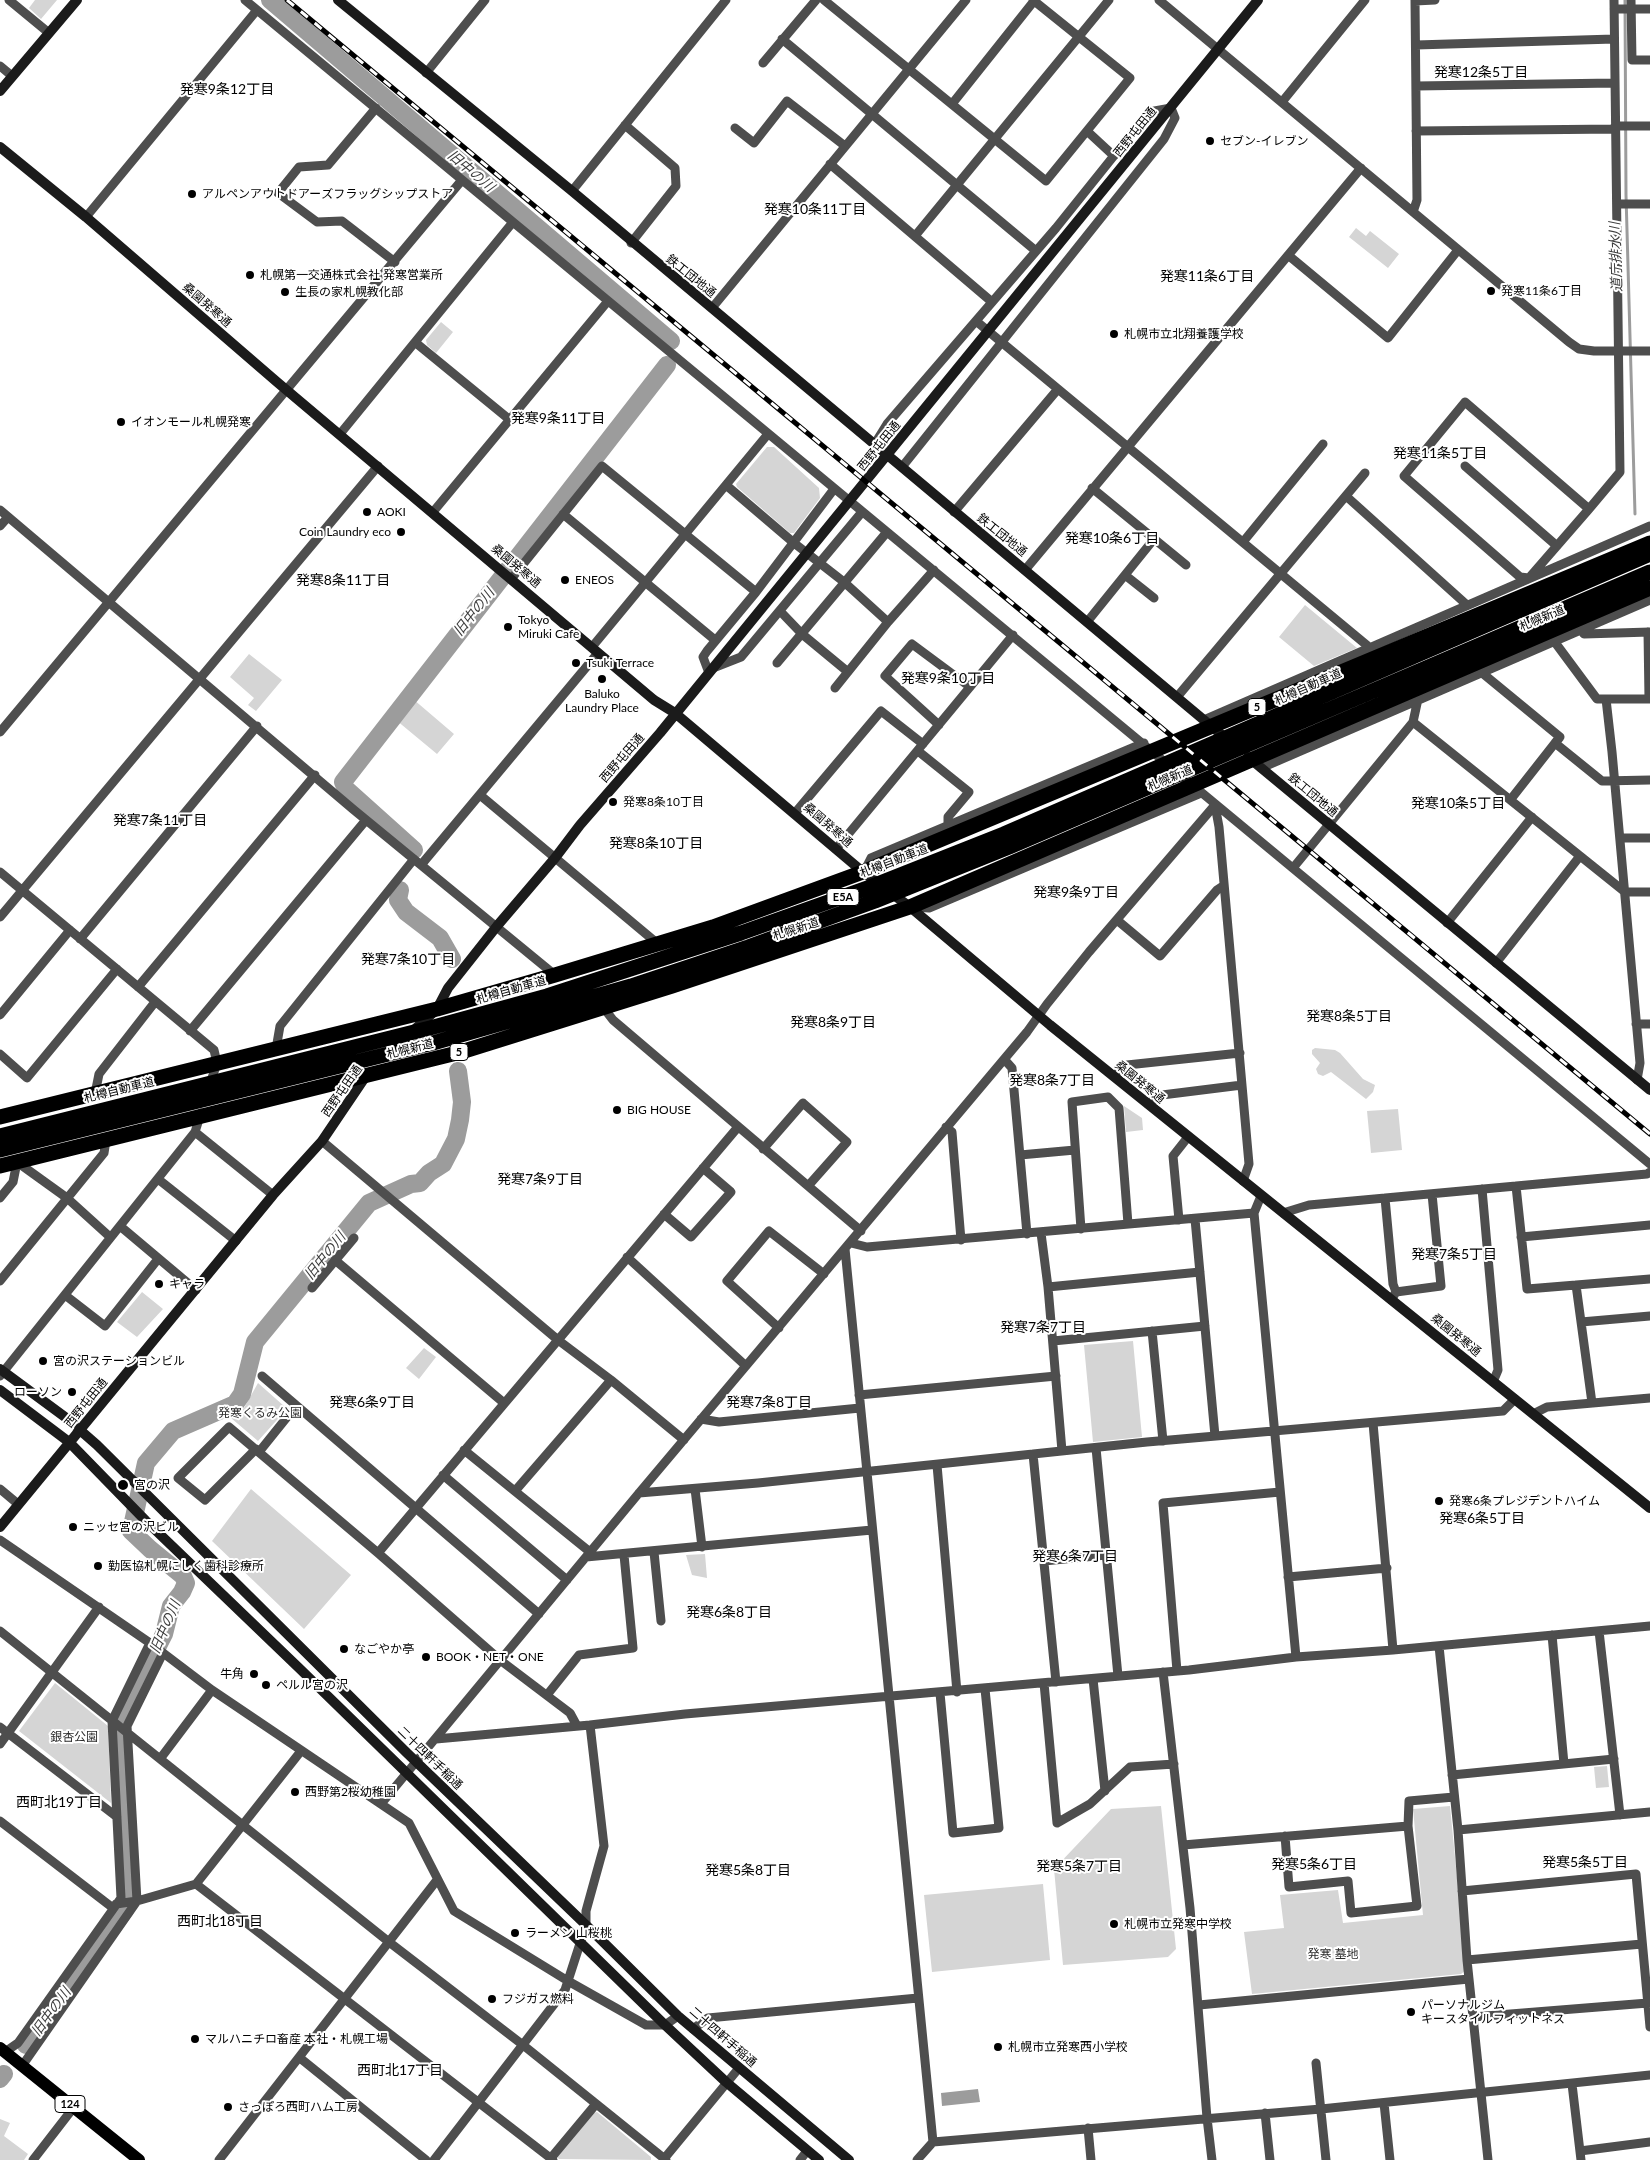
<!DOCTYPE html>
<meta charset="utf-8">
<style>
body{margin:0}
canvas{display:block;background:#fff}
</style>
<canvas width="1650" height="2160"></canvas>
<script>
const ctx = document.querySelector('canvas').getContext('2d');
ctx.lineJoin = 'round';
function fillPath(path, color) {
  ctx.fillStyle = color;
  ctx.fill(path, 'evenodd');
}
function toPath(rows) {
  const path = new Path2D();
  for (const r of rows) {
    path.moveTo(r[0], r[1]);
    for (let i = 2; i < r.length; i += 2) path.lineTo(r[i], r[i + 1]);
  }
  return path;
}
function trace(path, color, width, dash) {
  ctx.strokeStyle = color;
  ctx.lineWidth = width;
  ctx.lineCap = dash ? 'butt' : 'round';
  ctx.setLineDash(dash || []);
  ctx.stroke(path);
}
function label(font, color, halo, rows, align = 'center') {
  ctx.font = font + ' Lato,"Noto Sans JP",sans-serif';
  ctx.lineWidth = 4;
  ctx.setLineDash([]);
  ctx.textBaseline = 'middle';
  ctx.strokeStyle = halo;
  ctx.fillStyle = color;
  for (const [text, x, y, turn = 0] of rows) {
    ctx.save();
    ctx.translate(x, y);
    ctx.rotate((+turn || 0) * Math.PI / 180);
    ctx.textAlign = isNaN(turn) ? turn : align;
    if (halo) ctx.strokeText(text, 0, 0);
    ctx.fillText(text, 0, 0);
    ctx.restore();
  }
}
const green = toPath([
 [35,0,57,0,41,19,29,8],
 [1356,228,1366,236,1370,231,1399,254,1388,268,1349,237],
 [441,322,453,332,436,353,427,345,426,340],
 [767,447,774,447,819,488,820,498,794,533,790,533,737,487,736,484],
 [1305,605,1357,648,1314,666,1279,637],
 [249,654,282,680,256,711,248,705,254,698,230,677],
 [413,699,454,734,437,754,396,720],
 [1315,1048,1335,1050,1340,1053,1363,1079,1375,1085,1373,1092,1366,1099,1331,1072,1323,1076,1318,1074,1316,1069,1320,1063,1312,1054,1312,1050],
 [1124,1106,1142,1118,1143,1130,1126,1132],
 [1398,1109,1402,1150,1371,1153,1367,1111],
 [142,1292,163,1309,137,1337,117,1322],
 [1133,1341,1142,1437,1093,1442,1084,1345],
 [424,1348,436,1357,419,1379,406,1368],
 [258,1383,284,1406,285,1411,258,1441,231,1418,244,1408],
 [251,1489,351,1575,304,1629,212,1541],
 [705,1554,707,1578,692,1575,686,1555],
 [55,1683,108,1726,111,1803,19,1731],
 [1607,1766,1609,1787,1596,1788,1594,1767],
 [1161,1806,1176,1949,1168,1957,1063,1965,1054,1869,1111,1809],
 [1450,1806,1466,1970,1461,1974,1252,1994,1244,1932,1284,1928,1280,1895,1338,1890,1343,1923,1423,1915,1413,1809],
 [1043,1884,1050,1960,932,1972,924,1895],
 [597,2112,651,2157,651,2160,559,2159,557,2157,593,2113],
 [0,2119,10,2123,4,2136,28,2154,24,2160,0,2160]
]);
const water = toPath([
 [978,2089,980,2102,942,2106,941,2093]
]);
const stream = toPath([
 [1625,0,1626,195,1635,514]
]);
const river = toPath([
 [270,0,671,341],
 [414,850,346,789,343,782,667,365],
 [400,890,398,900,406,912,440,938,452,959],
 [26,2045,125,1910,129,1893,120,1735,123,1715,164,1634,171,1606,182,1592,186,1583,183,1576,150,1549,131,1531,146,1463,173,1431,235,1404,242,1394,255,1342,369,1203,411,1184,420,1183,429,1173,443,1164,456,1139,460,1120,462,1102,458,1071],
 [0,2079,4,2074]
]);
const street = toPath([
 [9,0,49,33],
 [245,0,1650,1164],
 [824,0,1046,181,1130,78,1033,0],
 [1159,0,1569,342,1579,349,1594,351,1650,351],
 [1631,0,1632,60,1650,60],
 [1415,1,1435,0],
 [1614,9,1650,9],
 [782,39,1036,251],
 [1416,45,1614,39],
 [763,63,816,0],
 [0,66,12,76],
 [426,73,485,0],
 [1416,86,1614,83],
 [1282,102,1365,0],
 [952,104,1034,1],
 [376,108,328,165,299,167,278,193,317,222,342,221,395,262],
 [625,125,675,168,676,186,631,243],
 [1615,126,1650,126],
 [735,128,754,143,787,101,845,146],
 [1087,131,1114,156],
 [1416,131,1616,129],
 [830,164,992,302],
 [572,191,726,0],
 [1617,204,1650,204],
 [1413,212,1417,200,1415,0],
 [86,217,257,10],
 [915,236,1109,0],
 [1288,255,1388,338,1458,250],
 [712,308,966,0],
 [976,321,1369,647],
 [416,343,510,420],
 [340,434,513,222],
 [874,445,887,424,1056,228,1149,112,1171,108,1175,118,1164,139,902,467],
 [1465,466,1557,546],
 [726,485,794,543,844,582,888,622],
 [1092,488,1186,565],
 [1346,496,1467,605],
 [1589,509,1465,402,1404,476,1520,577,1529,578,1589,509,1620,472,1614,0],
 [0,510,354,810,555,975],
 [433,512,608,301],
 [954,512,1058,389],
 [563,514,715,640],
 [0,526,8,517],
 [1243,542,1323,444],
 [1025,570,1361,168],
 [1125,575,1154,598],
 [512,578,602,466,756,592],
 [780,611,802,634,848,672],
 [1087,622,1154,539],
 [1581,630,1584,634,1650,632],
 [1648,632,1649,699],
 [1554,641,1597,699,1650,699],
 [592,647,768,434],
 [777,663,887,532],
 [713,668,741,657,862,512],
 [1481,672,1560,737,1555,743,1602,781,1650,780],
 [709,673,703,657,707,651,756,592,834,489],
 [835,688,888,622,934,570],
 [1177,697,1365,473],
 [1606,699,1612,752,1640,1063,1637,1080],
 [1204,720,1650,526],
 [1413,722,1625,892,1650,892],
 [939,725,885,676,912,644,970,687],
 [0,732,462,180],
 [918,751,969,792,948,817,948,825],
 [1261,768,1650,600],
 [480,795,658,944],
 [1511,799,1555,743],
 [1215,805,1219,827,1249,1164,1243,1181],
 [795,813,881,711,923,744],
 [1620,838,1650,838],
 [836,849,1013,635],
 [421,865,598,653],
 [1293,868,1413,722,1418,699],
 [0,872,214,1050,217,1063,210,1084],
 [864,872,871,858,1144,743],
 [915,907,929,908,1201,793],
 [0,917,378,466],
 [1117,920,1160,956,1217,890,1223,886],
 [1447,923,1532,817],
 [80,939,257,726],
 [1496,963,1580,856],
 [138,987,315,775],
 [603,1007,613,1020,861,1231],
 [0,1015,70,930],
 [1636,1024,1650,1024],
 [190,1031,366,820],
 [276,1049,280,1026,414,859],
 [0,1054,27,1078,117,969],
 [1004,1059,1012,1068,1027,1234],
 [1113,1076,1127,1065,1240,1053],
 [95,1094,99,1074,155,1002],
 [1148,1104,1162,1095,1242,1085],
 [946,1127,952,1132,961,1240],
 [195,1132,273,1195],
 [322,1141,558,1340,611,1380,684,1440],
 [763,1149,803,1103,847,1142,808,1186],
 [1020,1155,1075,1150],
 [158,1179,236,1241],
 [1516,1186,1527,1289,1650,1279],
 [1482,1189,1498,1370,1493,1382],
 [1261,1196,1254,1213,1296,1657],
 [0,1198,13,1182,17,1162,67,1198,110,1237],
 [1385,1198,1393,1284,1396,1292],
 [1283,1213,1309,1205,1647,1174,1650,1172],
 [664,1214,691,1237,731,1192,703,1168],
 [1195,1219,1215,1436],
 [1179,1220,1173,1156,1188,1137],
 [120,1226,196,1290],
 [1081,1229,1072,1102,1108,1097,1119,1108,1128,1224],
 [1041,1233,1048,1287,1062,1451],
 [1521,1237,1650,1225],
 [851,1243,867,1247,1254,1213],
 [845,1249,933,2142,917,2160],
 [627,1257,746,1366],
 [335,1260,504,1403],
 [0,1281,104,1153,106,1140],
 [1576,1285,1592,1403],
 [1048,1287,1200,1272],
 [312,1288,354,1238],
 [65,1295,105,1326,158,1259],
 [1391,1300,1396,1292,1441,1286,1432,1194],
 [1581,1322,1650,1316],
 [779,1328,727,1281,769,1231,824,1274],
 [1152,1331,1163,1441],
 [1053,1341,1205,1326],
 [0,1376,195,1132,201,1113],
 [262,1376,539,1614],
 [859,1395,1056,1376],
 [1533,1414,1547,1407,1650,1398],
 [701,1419,719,1422,860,1408],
 [1373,1423,1393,1650],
 [1096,1448,1118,1676],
 [256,1449,205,1500,178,1478,229,1427,378,1553,500,1660,570,1713,577,1726],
 [464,1450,590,1552],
 [259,1452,296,1406],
 [1033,1454,1056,1682],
 [937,1465,957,1692],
 [443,1475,567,1580],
 [0,1489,18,1504],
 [695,1489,702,1547],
 [515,1491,611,1380],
 [639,1493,758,1483,1147,1442,1503,1411,1515,1399],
 [0,1540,150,1643,212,1690,409,1823,454,1911,568,1981,646,2025,665,2025,678,2016],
 [654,1552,661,1621],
 [378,1553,738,1127],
 [586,1557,872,1530],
 [1044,1561,1106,1555],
 [1288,1577,1387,1568],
 [0,1631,389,1942,523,2045,666,2160],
 [1599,1631,1620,1815],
 [1552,1635,1564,1764],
 [1439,1646,1458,1830,1467,1960,1488,2160],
 [1177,1671,1163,1503,1280,1492],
 [1163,1672,1190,1908,1207,2118,1212,2160],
 [1093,1679,1105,1791],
 [1044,1683,1057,1823,1090,1804,1130,1767,1174,1764],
 [940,1693,953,1833,999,1828,985,1689],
 [547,1695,579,1655,633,1648,624,1555],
 [0,1727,117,1817],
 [436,1739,590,1725,685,1714,1189,1670,1296,1657,1393,1650,1650,1626],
 [0,1744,99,1607],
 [160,1759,212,1690],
 [1452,1775,1614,1759],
 [381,1804,639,1493,1027,1032,1047,1004,1089,952,1215,805],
 [0,1821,113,1908],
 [1458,1830,1650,1812],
 [1285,1836,1289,1887,1348,1881,1351,1913,1417,1906,1408,1826],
 [1183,1845,1408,1826,1409,1801,1454,1797],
 [196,1884,553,2160],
 [1462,1891,1636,1874,1650,2027],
 [116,1904,137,1901,196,1884,301,1751],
 [1467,1960,1642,1944],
 [1199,2005,1469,1979],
 [1473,2017,1648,2003],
 [693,2029,708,2018,918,1998],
 [5,2052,18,2043,121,1898,112,1721,150,1643],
 [300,2058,426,2160],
 [1316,2063,1326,2160],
 [22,2066,137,1901,127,1726,163,1653],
 [1572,2084,1581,2160],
 [1384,2103,1390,2160],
 [1265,2113,1270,2160],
 [1088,2128,1091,2160],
 [933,2142,1321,2109,1650,2075],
 [1580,2151,1650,2142],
 [551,2158,596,2104],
 [33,2160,74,2107],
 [219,2160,437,1880],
 [434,2160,565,1990,586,1925,586,1911,604,1846,590,1725],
 [663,2160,739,2068],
 [800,2160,807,2151]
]);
const secondary = toPath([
 [338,0,572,191,1229,741],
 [0,91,77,0],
 [0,147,86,217,277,382,654,700,675,713,863,872,910,907,1050,1025,1650,1508],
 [1248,757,1650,1090],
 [389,1053,437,1009,448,988,497,926,555,858,580,825,660,733,1258,0],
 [0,1369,65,1417,97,1445,407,1753,586,1925,678,2016,849,2160],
 [0,1390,69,1442,146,1521,299,1668,665,2025,726,2082,819,2160],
 [0,1527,273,1195,322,1141,368,1073]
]);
const primary = toPath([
 [0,2048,139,2160]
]);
const highway = toPath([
 [0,1117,437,1009,555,975,713,927,863,872,1650,543],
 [0,1136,430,1028,547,996,741,933,870,887,1004,834,1650,554],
 [0,1150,433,1043,631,986,748,947,875,901,1009,847,1650,572],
 [0,1166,461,1052,672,986,910,907,1650,588]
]);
const rail = toPath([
 [287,0,1650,1134]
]);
const markers = [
 [1210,141,5,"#000"],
 [192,194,5,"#000"],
 [250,275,5,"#000"],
 [1491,291,5,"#000"],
 [285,292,5,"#000"],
 [1114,334,5,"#000"],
 [121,422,5,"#000"],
 [367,512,5,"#000"],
 [401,532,5,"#000"],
 [565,580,5,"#000"],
 [508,627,5,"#000"],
 [576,663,5,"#000"],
 [602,679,5,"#000"],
 [613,802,5,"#000"],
 [617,1110,5,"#000"],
 [159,1284,5,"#000"],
 [43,1361,5,"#000"],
 [72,1392,5,"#000"],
 [123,1485,6,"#000"],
 [1439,1501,5,"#000"],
 [73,1527,5,"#000"],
 [98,1566,5,"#000"],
 [344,1649,5,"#000"],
 [426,1657,5,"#000"],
 [254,1674,5,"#000"],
 [266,1685,5,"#000"],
 [295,1792,5,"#000"],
 [1114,1924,5,"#000"],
 [515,1933,5,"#000"],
 [492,1999,5,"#000"],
 [1411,2012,5,"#000"],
 [195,2039,5,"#000"],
 [998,2047,5,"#000"],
 [228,2107,5,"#000"]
];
const shields = [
 [1257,707,18],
 [843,897,32],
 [459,1052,18],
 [70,2104,30]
];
const shieldNames = [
 ["5",1257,707],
 ["E5A",843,897],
 ["5",459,1052],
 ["124",70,2104]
];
const streetNames = [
 ["西野屯田通",1135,132,-51],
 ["鉄工団地通",691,276,39],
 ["桑園発寒通",207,305,41],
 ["西野屯田通",879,446,-51],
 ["鉄工団地通",1002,535,39],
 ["桑園発寒通",516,566,40],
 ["札幌新道",1542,618,-23],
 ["札樽自動車道",1308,687,-24],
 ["西野屯田通",622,758,-49],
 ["札幌新道",1170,778,-23],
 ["鉄工団地通",1313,795,40],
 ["桑園発寒通",828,825,41],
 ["札樽自動車道",894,861,-21],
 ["札幌新道",796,929,-18],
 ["札樽自動車道",511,990,-16],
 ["札幌新道",410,1049,-14],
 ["桑園発寒通",1140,1082,39],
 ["札樽自動車道",119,1090,-14],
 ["西野屯田通",342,1091,-55],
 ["桑園発寒通",1456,1335,39],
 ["西野屯田通",86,1403,-51],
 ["二十四軒手稲通",430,1758,44],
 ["二十四軒手稲通",723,2037,41]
];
const poiNames = [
 ["セブン-イレブン",1220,141],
 ["アルペンアウトドアーズフラッグシップストア",202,194],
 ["札幌第一交通株式会社 発寒営業所",260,275],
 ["発寒11条6丁目",1501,291],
 ["生長の家札幌教化部",295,292],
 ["札幌市立北翔養護学校",1124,334],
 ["イオンモール札幌発寒",131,422],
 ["AOKI",377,512],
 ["Coin Laundry eco",391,532,"right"],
 ["ENEOS",575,580],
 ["Tokyo",518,620],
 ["Miruki Cafe",518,634],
 ["Tsuki Terrace",586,663],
 ["Baluko",602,694,"center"],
 ["Laundry Place",602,708,"center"],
 ["発寒8条10丁目",623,802],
 ["BIG HOUSE",627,1110],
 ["キャラ",169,1284],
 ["宮の沢ステーションビル",53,1361],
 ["ローソン",62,1392,"right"],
 ["宮の沢",134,1485],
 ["発寒6条プレジデントハイム",1449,1501],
 ["ニッセ宮の沢ビル",83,1527],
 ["勤医協札幌にしく歯科診療所",108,1566],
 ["なごやか亭",354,1649],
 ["BOOK・NET・ONE",436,1657],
 ["牛角",244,1674,"right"],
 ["ペルル宮の沢",276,1685],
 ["西野第2桜幼稚園",305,1792],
 ["札幌市立発寒中学校",1124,1924],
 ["ラーメン 山桜桃",525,1933],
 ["フジガス燃料",502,1999],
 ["パーソナルジム",1421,2005],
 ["キースタイルフィットネス",1421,2019],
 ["マルハニチロ畜産 本社・札幌工場",205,2039],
 ["札幌市立発寒西小学校",1008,2047],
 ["さっぽろ西町ハム工房",238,2107]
];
const parkNames = [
 ["発寒くるみ公園",260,1413],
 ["銀杏公園",74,1737],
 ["発寒 墓地",1333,1954]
];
const neighbourhoodNames = [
 ["発寒12条5丁目",1481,72],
 ["発寒9条12丁目",227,89],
 ["発寒10条11丁目",815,209],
 ["発寒11条6丁目",1207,276],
 ["発寒9条11丁目",558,418],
 ["発寒11条5丁目",1440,453],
 ["発寒10条6丁目",1112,538],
 ["発寒8条11丁目",343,580],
 ["発寒9条10丁目",948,678],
 ["発寒10条5丁目",1458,803],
 ["発寒7条11丁目",160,820],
 ["発寒8条10丁目",656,843],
 ["発寒9条9丁目",1076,892],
 ["発寒7条10丁目",408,959],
 ["発寒8条5丁目",1349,1016],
 ["発寒8条9丁目",833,1022],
 ["発寒8条7丁目",1052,1080],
 ["発寒7条9丁目",540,1179],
 ["発寒7条5丁目",1454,1254],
 ["発寒7条7丁目",1043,1327],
 ["発寒6条9丁目",372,1402],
 ["発寒7条8丁目",769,1402],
 ["発寒6条5丁目",1482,1518],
 ["発寒6条7丁目",1075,1556],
 ["発寒6条8丁目",729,1612],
 ["西町北19丁目",59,1802],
 ["発寒5条5丁目",1585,1862],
 ["発寒5条6丁目",1314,1864],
 ["発寒5条7丁目",1079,1866],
 ["発寒5条8丁目",748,1870],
 ["西町北18丁目",220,1921],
 ["西町北17丁目",400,2070]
];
const waterNames = [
 ["旧中の川",471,171,40],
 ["道庁排水川",1616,257,-92],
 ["旧中の川",474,612,-52],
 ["旧中の川",325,1256,-51],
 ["旧中の川",165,1627,-67],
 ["旧中の川",51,2012,-54]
];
fillPath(green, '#d5d5d5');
fillPath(water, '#9c9c9c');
trace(stream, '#9c9c9c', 3);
trace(river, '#9c9c9c', 18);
trace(street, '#4e4e4e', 9);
trace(secondary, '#1b1b1b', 10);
trace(primary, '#000', 12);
trace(highway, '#000', 15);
trace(rail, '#000', 5);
trace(rail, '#fff', 3, [9]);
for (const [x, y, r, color] of markers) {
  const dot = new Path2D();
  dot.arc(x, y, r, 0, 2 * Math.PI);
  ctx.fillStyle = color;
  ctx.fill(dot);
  trace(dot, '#fff', 2);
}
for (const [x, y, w] of shields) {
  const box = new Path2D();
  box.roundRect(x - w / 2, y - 8.5, w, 17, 4);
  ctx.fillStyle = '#fff';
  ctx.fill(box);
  trace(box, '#000', 1);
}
label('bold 11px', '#000', null, shieldNames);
label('12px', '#000', '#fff', streetNames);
label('12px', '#000', '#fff', poiNames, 'left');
label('12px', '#2c2c2c', '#fff', parkNames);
label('14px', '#000', '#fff', neighbourhoodNames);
label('italic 14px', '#3d3d3d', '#fff', waterNames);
</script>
